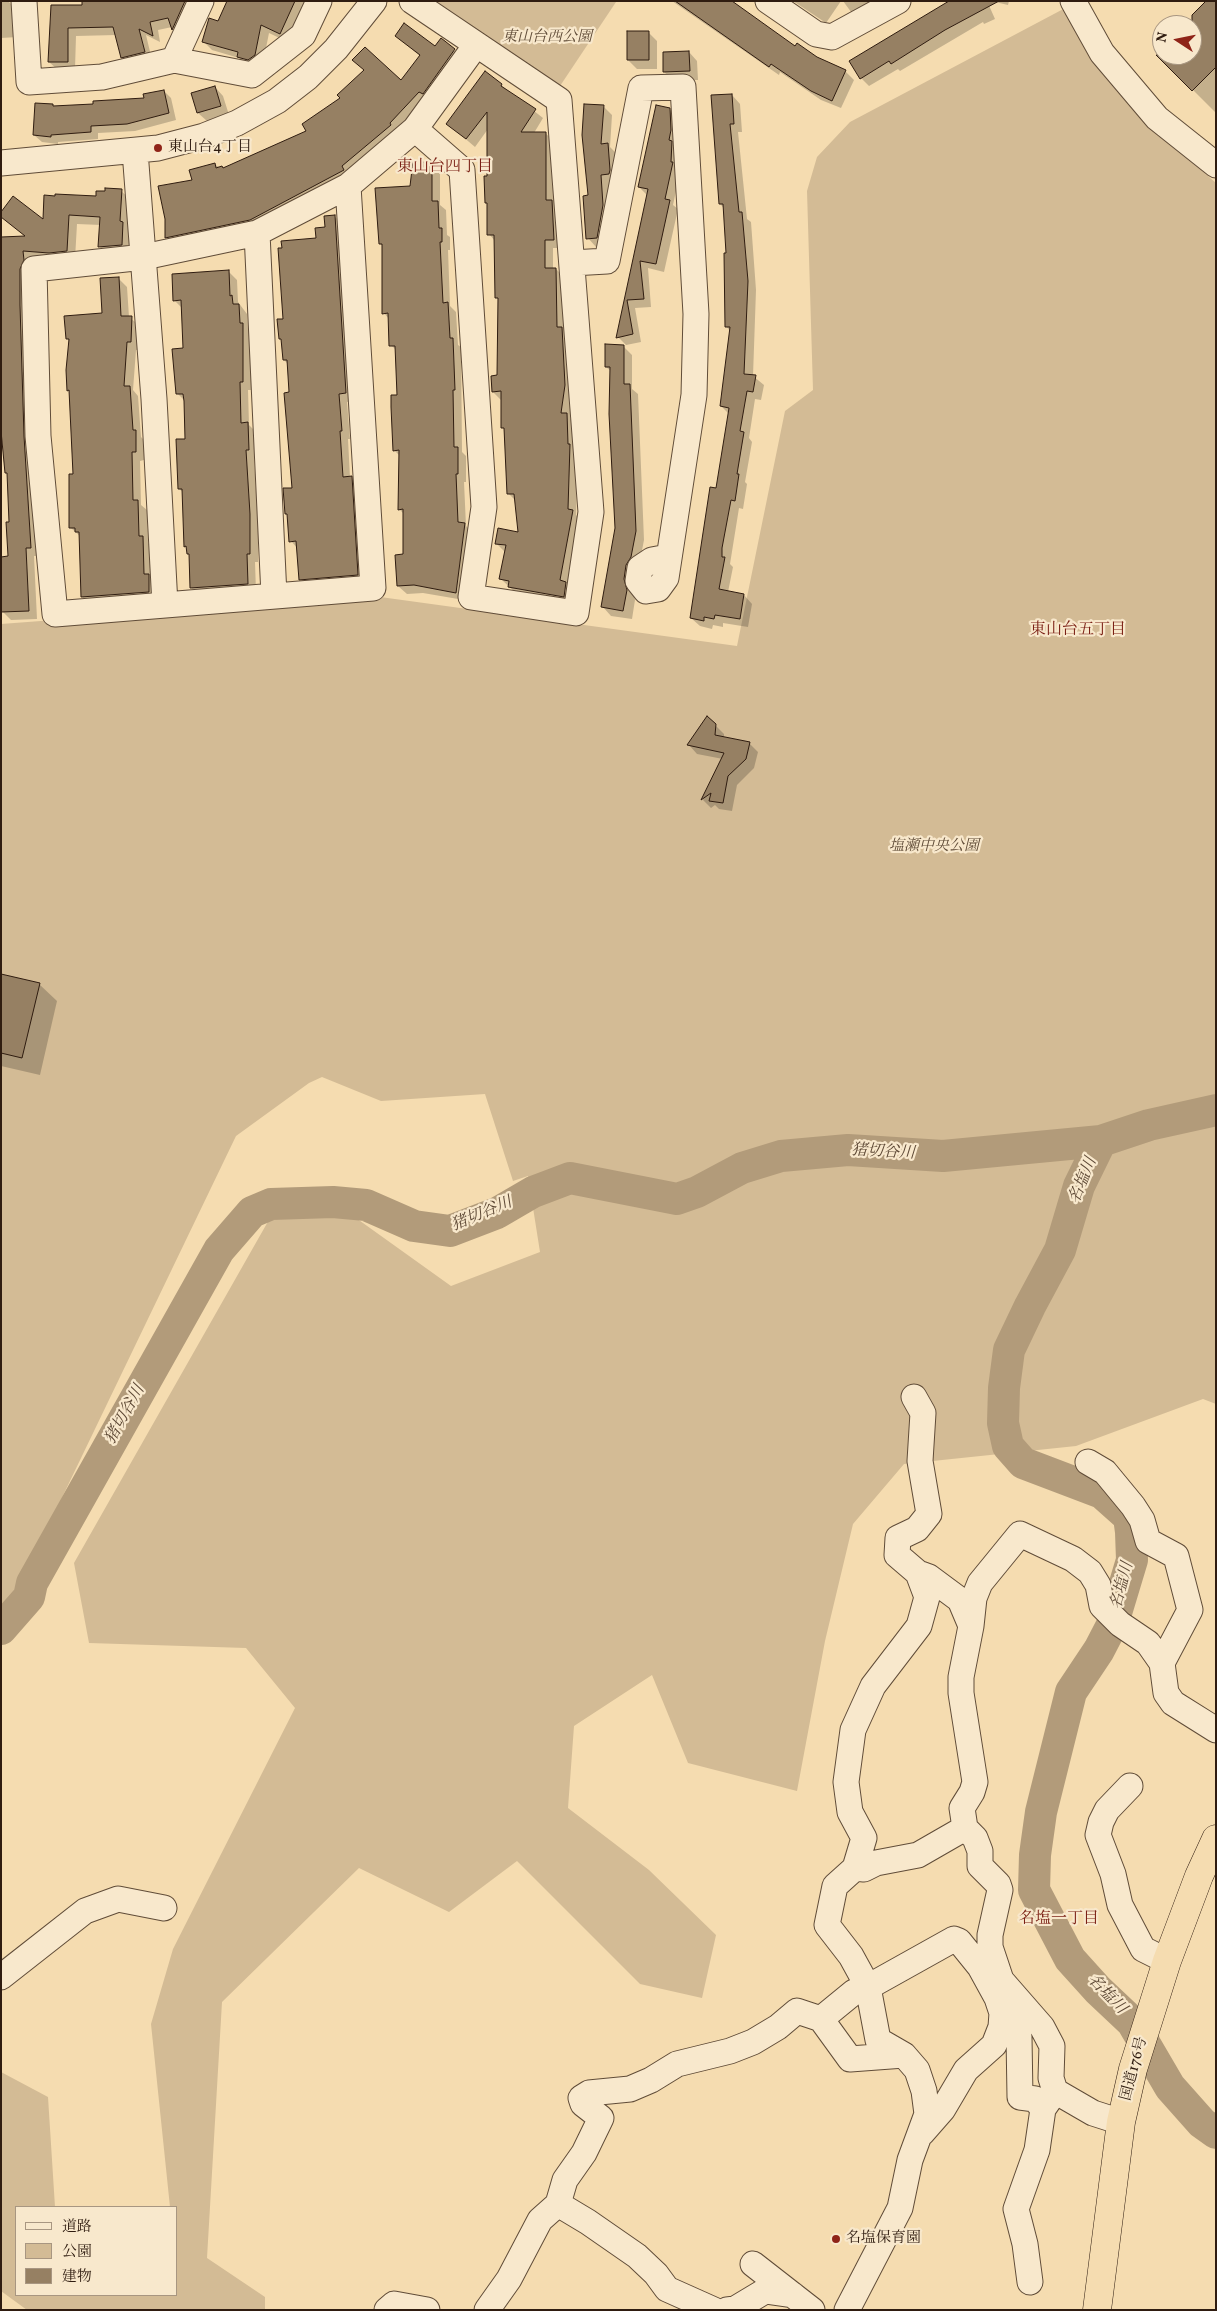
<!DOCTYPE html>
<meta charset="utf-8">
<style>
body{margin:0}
#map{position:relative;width:1217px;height:2311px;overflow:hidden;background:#f5dcb0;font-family:Vollkorn,"Noto Serif JP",serif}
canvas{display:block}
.frame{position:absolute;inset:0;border:2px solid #2f1c10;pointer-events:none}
.legend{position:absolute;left:15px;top:2206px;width:162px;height:90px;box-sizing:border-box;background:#f8e8cc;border:1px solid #a89681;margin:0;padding:6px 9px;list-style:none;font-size:15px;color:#2f1c10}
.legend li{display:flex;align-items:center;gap:10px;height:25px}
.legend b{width:25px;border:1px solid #a89681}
.north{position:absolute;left:1152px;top:15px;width:50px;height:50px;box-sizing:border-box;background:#f8e8cc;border:1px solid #a89681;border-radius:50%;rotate:281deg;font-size:14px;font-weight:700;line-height:20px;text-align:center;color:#2f1c10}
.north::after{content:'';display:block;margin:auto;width:18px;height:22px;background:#8f2418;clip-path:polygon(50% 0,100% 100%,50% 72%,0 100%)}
</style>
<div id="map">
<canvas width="1217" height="2311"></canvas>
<div class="frame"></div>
<ul class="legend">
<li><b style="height:6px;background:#f8e8cc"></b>道路</li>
<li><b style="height:14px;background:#d3bb95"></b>公園</li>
<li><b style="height:14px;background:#968063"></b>建物</li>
</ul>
<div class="north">N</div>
</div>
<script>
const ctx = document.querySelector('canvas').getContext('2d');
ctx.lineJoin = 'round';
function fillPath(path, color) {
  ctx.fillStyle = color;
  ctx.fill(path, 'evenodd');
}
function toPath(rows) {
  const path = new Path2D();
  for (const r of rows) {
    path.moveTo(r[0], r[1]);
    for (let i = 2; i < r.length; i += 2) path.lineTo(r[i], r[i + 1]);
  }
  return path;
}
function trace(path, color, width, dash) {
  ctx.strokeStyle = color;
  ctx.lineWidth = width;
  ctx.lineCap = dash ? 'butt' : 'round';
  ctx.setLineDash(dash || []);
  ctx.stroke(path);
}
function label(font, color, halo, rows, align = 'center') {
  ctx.font = font + ' Vollkorn,"Noto Serif JP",serif';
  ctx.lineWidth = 4.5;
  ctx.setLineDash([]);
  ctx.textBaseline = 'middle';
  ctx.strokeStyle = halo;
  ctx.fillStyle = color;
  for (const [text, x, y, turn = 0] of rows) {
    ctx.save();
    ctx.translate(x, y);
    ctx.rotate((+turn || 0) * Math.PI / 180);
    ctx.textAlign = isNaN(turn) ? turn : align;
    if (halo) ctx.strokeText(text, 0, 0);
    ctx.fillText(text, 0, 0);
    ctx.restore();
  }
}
const green = toPath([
 [427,1,616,1,616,2,558,89],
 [1069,6,1175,147,1216,183,1216,1404,1203,1399,1076,1446,904,1464,853,1524,825,1641,797,1791,688,1763,652,1675,574,1726,568,1808,649,1870,716,1935,702,1998,640,1984,517,1861,449,1912,359,1868,222,2002,207,2258,265,2297,265,2310,27,2310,1,2291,1,2072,48,2097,55,2207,16,2207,16,2295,176,2295,176,2207,170,2207,151,2024,173,1949,295,1708,246,1648,89,1643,74,1563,270,1218,356,1218,451,1286,540,1252,528,1176,513,1181,485,1094,381,1101,322,1077,309,1083,236,1136,17,1591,1,1606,1,624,373,596,737,646,785,411,813,390,807,191,817,157,850,122]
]);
const shadow = toPath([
 [1,1,8,1,16,9,18,37,1,38],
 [102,1,198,1,180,37,172,27,158,30,160,42,146,35,152,60,130,65,122,57,116,35,76,36,75,69,58,70,49,62,52,6,83,7],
 [229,1,307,1,288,42,269,33,263,63,247,66,239,58,212,50,204,42,219,22],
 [672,1,730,1,795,48,845,71,854,80,841,108,821,100,780,72,779,75],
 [793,1,841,1,826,23],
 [843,1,884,1,857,20],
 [987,1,995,19,984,24,983,22,900,71,898,69,869,86,861,78],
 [991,1,1009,1,1008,5],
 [1216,1,1216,113,1163,60,1168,55,1192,55,1192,30],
 [648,32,657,41,657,69,637,69,628,60],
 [396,36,435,48,441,40,463,58,431,102,350,174,259,228,175,246,167,237,194,181,215,165,224,169,308,131,401,82,421,57],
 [689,52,697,61,698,80,673,80,664,72],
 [501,85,543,118,534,133,545,133,554,141,554,203,560,209,562,248,553,248,553,269,556,269,564,277,573,394,570,418,575,423,578,454,576,515,581,520,572,604,518,595,501,579,505,552,496,543,520,533,517,502,508,493,502,401,493,392,498,376,499,300,497,297,495,241,489,234,486,177,489,177,488,129,475,147,448,124],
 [215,87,223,96,229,115,207,121,198,113,193,94],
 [164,91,171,98,176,120,135,131,98,133,98,139,58,142,58,144,42,142,34,135,55,108,146,99],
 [732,95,740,104,742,132,738,132,747,219,751,222,756,290,753,376,764,385,761,400,755,399,749,438,752,442,745,482,747,484,743,509,739,508,730,564,733,567,728,592,744,595,752,604,748,627,723,623,723,627,713,625,712,629,700,626,691,618,717,489,729,414,721,406,730,331,726,326,727,254,725,209,720,204],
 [603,106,612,115,610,147,616,153,618,182,609,183,612,214,605,246,596,247,588,238,590,196],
 [669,109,678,117,680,172,673,205,678,209,664,272,648,268,651,307,635,308,641,342,626,345,618,337,648,196,639,187],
 [431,164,440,172,440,205,446,210,447,235,450,237,450,250,448,250,450,306,456,312,458,345,461,347,462,452,466,456,466,482,464,482,466,526,473,533,464,600,423,593,407,594,398,586,404,556,404,514,399,509,400,456,394,450,399,396,397,351,391,345,389,319,384,313,383,246,380,244,411,187],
 [121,191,130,199,128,228,131,232,130,253,108,255,99,246,101,225,77,224,75,259,31,260,39,556,34,556,37,619,11,620,3,612,11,523,8,475,6,472,1,326,26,237,1,216,44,221,97,198],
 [335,217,344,225,354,401,347,402,350,439,348,439,350,478,360,486,366,583,309,588,301,579,298,549,291,541,289,516,286,513,293,489,291,393,288,364,284,360,282,341,280,338,285,320,318,240],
 [228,271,237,280,238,302,247,314,248,330,251,333,251,390,248,390,249,425,256,432,257,458,254,458,258,523,258,562,255,562,256,592,200,596,191,588,190,556,185,546,183,492,179,489,186,440,185,401,177,393,184,349,183,309,174,300],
 [118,278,127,287,129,317,140,326,139,350,136,350,133,390,138,396,141,437,144,440,144,460,140,461,141,505,147,510,148,543,151,546,158,600,91,606,82,597,80,536,71,528,74,475,70,393,68,390,70,342,67,338,103,315],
 [623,346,632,355,632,389,638,394,644,540,639,566,632,588,635,600,632,619,611,616,603,607,616,528,612,372,606,367],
 [708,718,724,734,724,738,749,743,758,752,754,768,737,785,732,811,719,809,715,805,711,808,703,800,723,759,697,754,689,745],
 [1,975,39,984,57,1001,40,1075,1,1066]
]);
const river = toPath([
 [1101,1141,1079,1186,1060,1250,1030,1306,1009,1350,1004,1388,1003,1423,1008,1446,1023,1463,1102,1493,1129,1517,1131,1532,1132,1560,1113,1623,1099,1650,1071,1692,1041,1812,1035,1855,1034,1890,1070,1959,1098,1990,1132,2022,1170,2087,1202,2123,1216,2133],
 [1,1629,29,1597,32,1583,219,1250,252,1212,271,1204,333,1202,366,1205,414,1226,450,1231,497,1213,533,1192,570,1178,677,1199,697,1192,742,1168,781,1156,848,1150,943,1156,1101,1141,1149,1125,1216,1110]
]);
const building = toPath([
 [82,1,185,1,172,30,168,18,150,22,153,36,139,29,145,52,121,58,113,27,68,28,68,62,48,62,51,5,82,5,82,1],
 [227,1,295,1,280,34,261,25,255,55,248,60,237,57,238,52,202,42,209,18,218,21,227,1],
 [675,1,732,1,795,46,797,43,817,57,846,70,832,101,811,91,771,64,769,67,675,1],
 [949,1,999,1,945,30,891,64,889,61,860,79,849,61,949,1],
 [1206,1,1216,1,1216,67,1192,91,1156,55,1192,55,1192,15,1206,1],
 [404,23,435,46,441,38,455,49,423,94,419,92,390,123,391,125,342,166,344,170,250,220,165,238,165,219,158,186,192,180,189,170,215,163,216,168,222,166,223,168,306,131,302,124,340,98,337,95,364,70,352,60,365,47,401,80,420,55,395,36,404,23],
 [627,31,649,31,649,60,627,60,627,31],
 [689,51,690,71,663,72,663,52,689,51],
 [485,71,502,84,501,86,536,109,521,132,546,132,546,200,552,200,554,240,545,240,545,268,556,268,557,327,562,327,565,385,561,413,567,413,568,444,570,444,568,509,573,510,560,580,566,582,564,597,508,587,509,581,499,579,506,545,495,544,498,528,518,532,514,494,507,494,504,428,501,428,501,391,492,392,491,376,497,375,498,298,495,298,494,235,487,235,487,203,485,203,484,176,487,176,487,112,466,139,446,124,485,71],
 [215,86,221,106,197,113,191,93,215,86],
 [164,90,169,113,127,124,91,126,91,132,51,135,51,137,33,135,35,103,53,104,53,106,93,104,93,101,144,98,143,94,164,90],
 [732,94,734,124,730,124,739,212,742,212,748,281,744,374,756,375,753,392,747,391,740,431,744,432,737,474,739,474,735,501,731,500,722,548,722,557,725,557,719,589,744,594,740,619,715,615,714,619,704,617,704,621,690,618,710,487,716,488,729,408,720,406,730,327,725,327,724,253,726,253,723,204,719,204,711,95,732,94],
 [584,104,604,105,601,144,608,143,610,170,609,174,601,175,603,205,597,238,586,239,583,196,588,195,582,135,584,104],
 [656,105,670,108,671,130,669,140,672,141,671,162,673,162,665,199,670,200,656,264,640,261,644,299,627,300,633,334,616,338,648,189,638,187,656,105],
 [413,161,432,163,432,201,438,201,439,228,442,228,442,242,440,242,443,303,448,302,450,338,453,338,455,390,453,390,454,447,458,447,458,474,456,474,458,522,465,523,456,593,414,585,397,586,395,555,403,554,403,509,398,510,399,450,393,451,391,407,391,395,397,395,395,346,389,346,388,313,382,314,382,244,379,244,375,188,410,186,413,161],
 [105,188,122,189,120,221,123,222,122,245,98,247,100,217,69,215,67,251,49,253,23,251,24,260,20,269,20,305,24,436,31,548,26,548,29,611,1,612,1,557,8,556,6,522,9,522,7,473,5,473,1,431,1,237,25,236,1,217,1,212,13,196,43,219,44,195,55,196,55,194,96,196,96,191,105,191,105,188],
 [335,215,346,393,339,394,342,431,340,431,343,477,352,476,358,575,299,580,296,541,289,542,287,514,285,514,283,488,292,488,284,393,289,392,287,360,283,360,281,339,279,339,277,319,283,319,278,248,282,248,281,241,316,238,315,228,325,227,324,216,335,215],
 [229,270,230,296,232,295,233,304,239,304,240,323,243,323,243,382,240,382,241,423,248,422,249,450,246,450,250,514,250,554,247,554,248,584,190,588,189,554,187,554,186,546,184,547,182,489,178,489,176,439,185,439,184,401,183,394,176,394,172,349,183,348,181,300,173,301,172,274,229,270],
 [119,277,121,316,132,316,131,342,127,342,124,386,130,386,133,430,136,430,136,452,132,452,133,500,138,500,139,536,143,536,144,574,149,574,149,592,81,597,79,532,75,532,75,528,69,528,69,474,73,474,69,390,67,391,66,370,69,339,66,339,64,316,102,313,100,278,119,277],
 [605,344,624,345,624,384,630,384,636,531,631,557,626,565,624,579,627,590,623,611,601,607,615,528,609,414,610,367,605,367,605,344],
 [707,716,716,724,715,735,750,742,746,759,728,776,723,803,709,801,711,793,701,800,724,753,687,745,707,716],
 [1,974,40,983,22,1058,1,1053,1,974]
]);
const minor = toPath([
 [24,1,29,82,102,77,174,60,252,75,303,35,319,1],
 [412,1,559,100,591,512,576,613,471,597,484,507,462,170,415,129],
 [768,1,816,34,832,37,898,1],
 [1073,1,1102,53,1157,118,1216,165],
 [174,60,201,1],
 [135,151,154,399,165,605],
 [1,163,158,148,204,136,237,123,277,101,308,77,336,49,374,1],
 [348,186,373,588,55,614,38,436,34,269,144,257,257,233,348,186,415,129,476,45],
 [257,233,274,596],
 [572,263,607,261,641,88,683,87,696,314,694,395,666,578,658,589,646,591,638,581,640,568,652,560,668,557],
 [1088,1462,1105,1472,1133,1506,1142,1520,1148,1541,1176,1556,1190,1610,1162,1663,1166,1693,1173,1703,1216,1730],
 [918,1573,929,1577,960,1600,971,1626],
 [1130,1786,1107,1810,1101,1822,1098,1835,1113,1874,1120,1905,1143,1949,1167,1961],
 [855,1868,864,1869,876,1863,918,1855,965,1828],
 [1,1977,85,1911,118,1899,164,1908],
 [821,2019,854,1992,868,1987,954,1939,959,1941,980,1967,997,1998,1016,2016,1019,2037,1020,2097,1035,2099,1043,2109],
 [1121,2122,1093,2113,1055,2091,1051,2078,1052,2046,1042,2027,1001,1980,990,1947,990,1935,1000,1890,998,1884,980,1866,980,1851,975,1838,965,1828,962,1808,972,1792,975,1782,961,1693,961,1677,971,1626,974,1598,980,1583,1020,1534,1073,1559,1090,1572,1098,1585,1102,1606,1120,1624,1148,1643,1162,1663],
 [922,2133,943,2109,966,2070,994,2045,1001,2027,1002,2013,997,1998],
 [558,2204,588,2222,637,2256,656,2274,667,2289,714,2310],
 [753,2264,812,2310],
 [1030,2282,1025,2244,1016,2209,1037,2150,1043,2109,1052,2096],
 [387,2310,394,2304,427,2310],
 [487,2310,509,2279,540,2220,558,2204,565,2180,584,2153,601,2118,583,2104,581,2098,589,2093,630,2089,651,2080,677,2064,730,2051,753,2042,778,2027,797,2011,821,2019,850,2059,904,2055],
 [727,2310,735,2309,765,2291,793,2295],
 [847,2310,900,2208,910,2160,927,2114,924,2091,917,2070,904,2055,878,2040,868,1987,851,1956,827,1925,835,1886,855,1868,864,1838,850,1812,846,1782,853,1730,873,1686,919,1626,927,1597,918,1573,897,1555,898,1538,917,1529,929,1514,920,1461,923,1413,914,1397]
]);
const highway = toPath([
 [1097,2310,1121,2122,1133,2069,1167,1961,1199,1876,1216,1839]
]);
const markers = [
 [158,148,5,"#8f2418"],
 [836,2239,5,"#8f2418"]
];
const parkNames = [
 ["東山台西公園",547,38],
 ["塩瀬中央公園",934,847]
];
const poiNames = [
 ["東山台4丁目",168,148],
 ["名塩保育園",846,2239]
];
const streetNames = [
 ["国道176号",1135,2069,-75]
];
const neighbourhoodNames = [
 ["東山台四丁目",445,168],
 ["東山台五丁目",1078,631],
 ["名塩一丁目",1059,1920]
];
const waterNames = [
 ["猪切谷川",883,1153,3],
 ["名塩川",1084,1181,-68],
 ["猪切谷川",482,1215,-23],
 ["猪切谷川",126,1415,-61],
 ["名塩川",1123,1586,-75],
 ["名塩川",1106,1995,46]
];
fillPath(green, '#d3bb95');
fillPath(shadow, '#0003');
trace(river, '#b29b7a', 32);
fillPath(building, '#968063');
trace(building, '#2f1c10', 1);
trace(minor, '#604c38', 27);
trace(highway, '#2f1c10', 29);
trace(minor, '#f8e8cc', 25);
trace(highway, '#f5dcb0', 28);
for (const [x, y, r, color] of markers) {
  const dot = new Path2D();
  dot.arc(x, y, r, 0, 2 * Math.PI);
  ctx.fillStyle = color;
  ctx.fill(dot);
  trace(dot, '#f8e8cc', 2);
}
label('italic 15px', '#604c38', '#f8e8cc', parkNames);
label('15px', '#2f1c10', '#f8e8cc', poiNames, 'left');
label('15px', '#2f1c10', '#f8e8cc', streetNames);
label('16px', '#7a1f14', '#f8e8cc', neighbourhoodNames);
label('italic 16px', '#5d4835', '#f8e8cc', waterNames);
</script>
